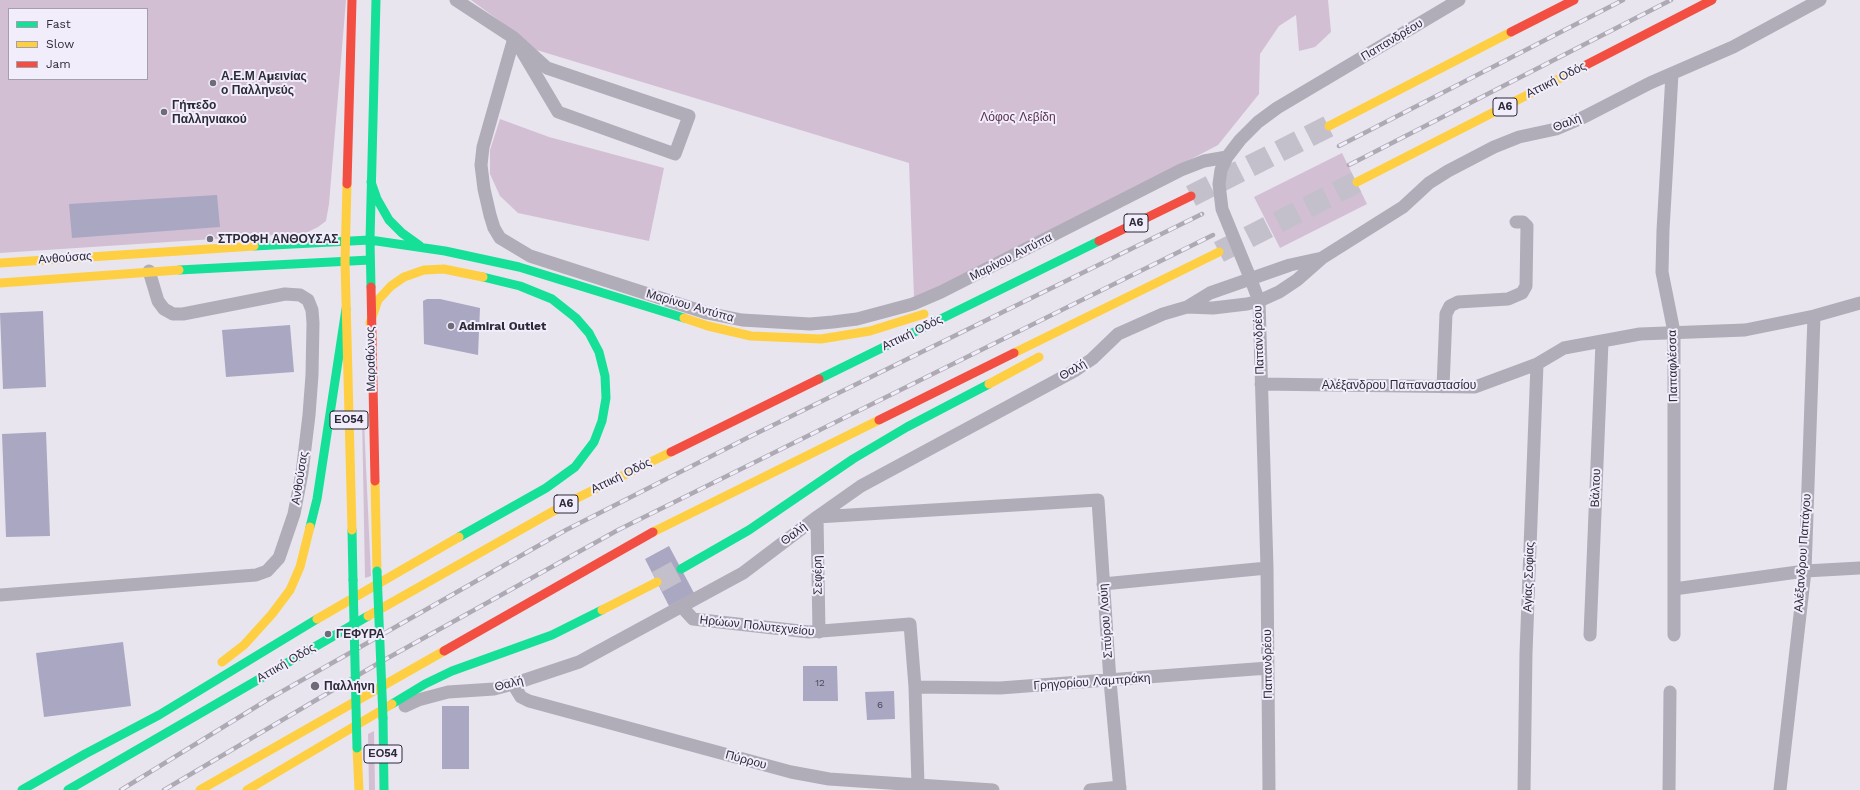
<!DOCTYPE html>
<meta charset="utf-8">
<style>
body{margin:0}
#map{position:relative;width:1860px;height:790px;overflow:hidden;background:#e8e5ef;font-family:"Work Sans",sans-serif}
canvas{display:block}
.legend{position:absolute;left:8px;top:8px;width:140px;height:72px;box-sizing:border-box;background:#f2edfa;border:1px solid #a39fad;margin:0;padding:5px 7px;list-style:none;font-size:12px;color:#2d2b3a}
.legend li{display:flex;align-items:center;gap:8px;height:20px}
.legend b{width:20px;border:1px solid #a39fad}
</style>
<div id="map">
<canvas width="1860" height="790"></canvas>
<ul class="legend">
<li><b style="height:5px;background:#16e098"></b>Fast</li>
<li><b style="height:5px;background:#ffcf43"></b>Slow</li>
<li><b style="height:5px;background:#f24e42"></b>Jam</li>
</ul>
</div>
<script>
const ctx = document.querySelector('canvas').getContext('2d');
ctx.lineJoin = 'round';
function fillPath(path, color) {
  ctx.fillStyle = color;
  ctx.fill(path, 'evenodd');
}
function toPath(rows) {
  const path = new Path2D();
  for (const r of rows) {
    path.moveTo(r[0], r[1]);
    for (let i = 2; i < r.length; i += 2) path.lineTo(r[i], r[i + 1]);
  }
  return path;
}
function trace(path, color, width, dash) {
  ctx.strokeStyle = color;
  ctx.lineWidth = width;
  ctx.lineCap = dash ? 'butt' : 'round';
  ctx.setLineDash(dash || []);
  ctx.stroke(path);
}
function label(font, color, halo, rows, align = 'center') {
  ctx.font = font + ' "Work Sans",sans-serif';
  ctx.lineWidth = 4;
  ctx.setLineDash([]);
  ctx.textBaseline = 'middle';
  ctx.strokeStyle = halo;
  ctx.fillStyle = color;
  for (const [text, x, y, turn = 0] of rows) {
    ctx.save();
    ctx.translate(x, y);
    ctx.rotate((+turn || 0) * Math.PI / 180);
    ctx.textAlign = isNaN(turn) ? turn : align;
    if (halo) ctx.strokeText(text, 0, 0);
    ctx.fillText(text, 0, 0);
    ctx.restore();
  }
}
const green = toPath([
 [0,0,346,0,329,204,326,221,318,227,306,233,0,253],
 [9,9,147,9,147,79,9,79],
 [471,0,1328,0,1331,32,1315,47,1299,51,1296,15,1279,26,1260,54,1259,94,1218,145,1049,234,914,298,909,163,530,48,516,33],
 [500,119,549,137,664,168,649,241,518,213,500,196,490,174,490,150],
 [1342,153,1367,204,1280,248,1254,197],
 [362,414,364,422,371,576,365,578],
 [374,731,375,790,369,790,368,734]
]);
const building = toPath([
 [217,195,220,227,72,238,69,204],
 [427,299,440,299,480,308,478,355,424,344,423,301],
 [43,311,46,387,3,389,0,313],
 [290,325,294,372,226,377,222,330],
 [46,432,50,536,6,537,2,434],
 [669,546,694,593,669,606,645,559],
 [123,642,131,706,44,717,36,653],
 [803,666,837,666,838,701,803,701],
 [894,691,895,719,867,720,865,692],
 [442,706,469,706,469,769,442,769]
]);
const highwayTunnel = toPath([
 [1191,196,1329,126],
 [1219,252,1357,182],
 [657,582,681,569]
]);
const street = toPath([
 [456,0,514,38,483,147,481,165,484,189,490,215,494,228,500,238,530,256,707,313,742,320,810,324,833,322,857,319,913,304,941,292,1181,170,1204,161,1227,157],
 [514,38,547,68,689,116,675,154,558,112,514,38],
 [1672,74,1663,230,1662,272,1674,332,1674,635],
 [1187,307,1213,308,1247,304,1259,301,1279,292,1297,280,1322,258,1403,207,1429,183,1448,171,1494,147,1519,137,1556,129,1584,117,1650,83,1733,47,1820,0],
 [1261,384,1475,387,1537,364,1564,348,1640,334,1745,330,1814,316,1860,303],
 [1443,387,1446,314,1450,306,1458,302,1508,299,1522,293,1526,286,1527,226,1523,222,1516,222],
 [1103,584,1267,568],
 [1674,589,1805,571,1860,568],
 [0,595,256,575,267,571,279,558,294,514,302,473,309,415,312,375,313,323,312,310,308,300,300,295,285,294,183,314,173,314,164,309,158,301,149,271],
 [682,607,693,619,809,632,910,624,915,687,918,785],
 [819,632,817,517,1098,500,1110,681,1120,790],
 [1590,635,1602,342],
 [513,684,521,697,529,701,791,772,829,779,993,790],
 [915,687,1000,688,1268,668],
 [405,706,418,700,448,692,494,689,513,684,579,662,743,573,817,517,861,486,1076,370,1092,359,1118,334,1163,314,1187,307,1210,293,1290,265,1322,258],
 [1090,790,1120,787],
 [1269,790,1267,568,1259,301,1251,280,1222,209,1219,184,1221,170,1227,157,1240,140,1258,122,1277,108,1459,0],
 [1524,790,1526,653,1537,364],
 [1669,790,1670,692],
 [1780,790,1805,571,1814,316]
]);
const fast = toPath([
 [371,182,377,199,389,220,402,233,420,246],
 [370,240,445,251,519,267,684,318],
 [254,246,370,240],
 [179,270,370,260],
 [371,287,370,240,376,0],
 [819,379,1099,241],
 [310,527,317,499,346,309],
 [352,530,353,580],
 [459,537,546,488,575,467,594,442,602,421,606,398,605,376,599,352,589,333,576,318,552,299,520,286,483,277],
 [681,569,749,530,853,459,907,427,989,384],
 [392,704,425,684,452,671,552,635,602,610],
 [383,718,384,790],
 [22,790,85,754,159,715,317,619],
 [68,790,368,616]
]);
const slow = toPath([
 [1329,126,1511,32],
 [1357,182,1586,65],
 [347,184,345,261,352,530],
 [0,263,254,246],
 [0,283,179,270],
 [684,318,708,326,751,336,821,339,870,331,924,314],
 [370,323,378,300,391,286,404,277,424,270,444,269,483,277],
 [1014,353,1219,252],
 [989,384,1039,357],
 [375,481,377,571],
 [653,532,879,420],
 [602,610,657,582],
 [368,616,573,500,671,452],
 [317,619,459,537],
 [222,662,244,645,272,614,290,590,300,567,310,527],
 [357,748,359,790],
 [200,790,444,651],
 [247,790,392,704]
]);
const jam = toPath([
 [1511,32,1574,0],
 [1586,65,1712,0],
 [347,184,352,0],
 [1099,241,1191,196],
 [371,287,375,481],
 [879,420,1014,353],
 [671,452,819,379],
 [444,651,653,532]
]);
const rail = toPath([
 [1339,146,1623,0],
 [1349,165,1671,0],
 [121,790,267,700,566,530,749,437,1202,214],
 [164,790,377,664,618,530,1213,235]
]);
const fastBridge = toPath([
 [377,571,383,718],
 [353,580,357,748]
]);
const markers = [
 [213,83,4,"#6e6c79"],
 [164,112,4,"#6e6c79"],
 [210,239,4,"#6e6c79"],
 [451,326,4,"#6e6c79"],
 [328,634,4,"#6e6c79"],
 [315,686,5,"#6e6c79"]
];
const numberNames = [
 ["12",820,683],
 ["6",880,705]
];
const shields = [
 [1505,107,24],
 [1136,223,24],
 [349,420,38],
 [566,504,24],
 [383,754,38]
];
const shieldNames = [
 ["Α6",1505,107],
 ["Α6",1136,223],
 ["ΕΟ54",349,420],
 ["Α6",566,504],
 ["ΕΟ54",383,754]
];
const streetNames = [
 ["Παπανδρέου",1392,40,-31],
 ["Αττική Οδός",1556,80,-27],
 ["Θαλή",1567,123,-21],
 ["Μαρίνου Αντύπα",1011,257,-27],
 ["Ανθούσας",65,258,-4],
 ["Μαρίνου Αντύπα",690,306,16],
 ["Αττική Οδός",912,333,-26],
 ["Παπανδρέου",1259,340,-92],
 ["Μαραθώνος",371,359,-91],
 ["Παπαφλέσσα",1673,366,-91],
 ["Θαλή",1073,370,-30],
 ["Αλέξανδρου Παπαναστασίου",1399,385],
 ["Αττική Οδός",621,476,-26],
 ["Ανθούσας",300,478,-81],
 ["Βάλτου",1596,488,-88],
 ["Θαλή",794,534,-37],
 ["Αλέξανδρου Παπάγου",1803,553,-86],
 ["Σεφέρη",818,575,-91],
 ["Αγίας Σοφίας",1529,577,-88],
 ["Σπύρου Λούη",1106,621,-94],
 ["Ηρώων Πολυτεχνείου",757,626,6],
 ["Αττική Οδός",286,663,-30],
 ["Παπανδρέου",1268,664,-91],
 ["Γρηγορίου Λαμπράκη",1092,682,-4],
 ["Θαλή",509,684,-14],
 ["Πύρρου",746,760,15]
];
const poiNames = [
 ["Α.Ε.Μ Αμεινίας",221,76],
 ["ο Παλληνεύς",221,90],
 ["Γήπεδο",172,105],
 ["Παλληνιακού",172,119],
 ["ΣΤΡΟΦΗ ΑΝΘΟΥΣΑΣ",218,239],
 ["Admiral Outlet",459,326],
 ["ΓΕΦΥΡΑ",336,634],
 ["Παλλήνη",324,686]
];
const parkNames = [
 ["Λόφος Λεβίδη",1018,117]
];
fillPath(green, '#d3bfd3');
fillPath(building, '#aaa7c2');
trace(highwayTunnel, '#c3c0cb', 22, [22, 11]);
trace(street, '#b1adb8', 13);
trace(fast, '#16e098', 9);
trace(slow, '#ffcf43', 9);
trace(jam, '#f24e42', 9);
trace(rail, '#adaab4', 4.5);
trace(rail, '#f2edfa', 3, [9]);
trace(fastBridge, '#16e098', 9);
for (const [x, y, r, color] of markers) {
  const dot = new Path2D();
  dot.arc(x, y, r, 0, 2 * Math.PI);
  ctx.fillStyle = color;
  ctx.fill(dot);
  trace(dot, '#f2edfa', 1.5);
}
label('10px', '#4c4a5c', null, numberNames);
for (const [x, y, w] of shields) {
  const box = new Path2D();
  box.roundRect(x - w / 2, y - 9, w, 18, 3);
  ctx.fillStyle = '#f2edfa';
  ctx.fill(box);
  trace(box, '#2d2b3a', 1);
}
label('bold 11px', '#2d2b3a', null, shieldNames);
label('12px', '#2d2b3a', '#f2edfa', streetNames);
label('bold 12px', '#2d2b3a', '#f2edfa', poiNames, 'left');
label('12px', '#582f4f', '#f2edfa', parkNames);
</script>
